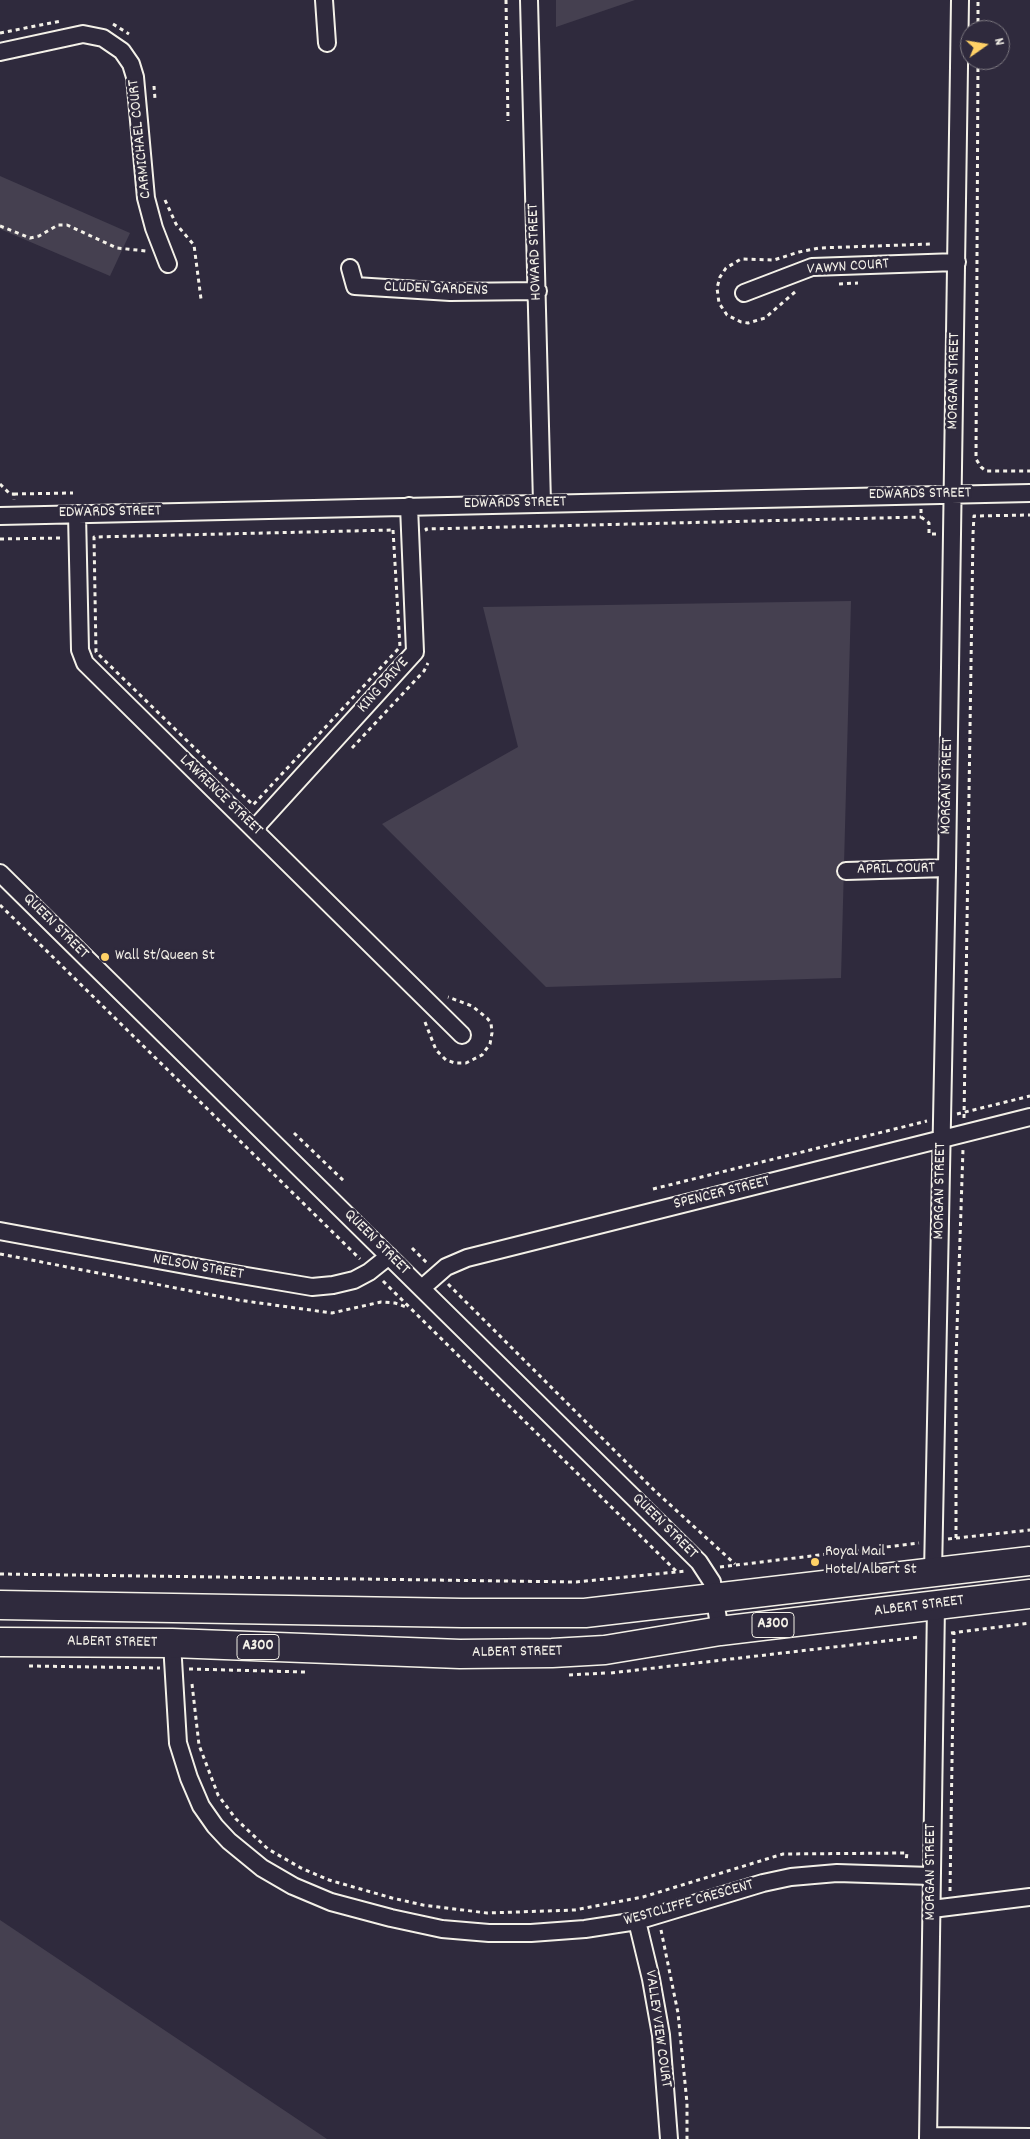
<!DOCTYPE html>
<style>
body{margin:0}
#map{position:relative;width:1030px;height:2139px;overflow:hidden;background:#2f2a3d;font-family:Dekko,sans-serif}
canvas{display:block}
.north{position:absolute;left:960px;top:20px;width:50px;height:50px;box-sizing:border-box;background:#2f2a3d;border:1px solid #7e7a81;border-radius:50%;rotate:77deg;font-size:14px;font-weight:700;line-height:20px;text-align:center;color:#f4f1e8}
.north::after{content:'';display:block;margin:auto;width:18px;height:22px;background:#ffd166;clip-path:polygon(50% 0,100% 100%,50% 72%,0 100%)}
</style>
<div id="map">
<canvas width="1030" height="2139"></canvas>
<div class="north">N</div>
</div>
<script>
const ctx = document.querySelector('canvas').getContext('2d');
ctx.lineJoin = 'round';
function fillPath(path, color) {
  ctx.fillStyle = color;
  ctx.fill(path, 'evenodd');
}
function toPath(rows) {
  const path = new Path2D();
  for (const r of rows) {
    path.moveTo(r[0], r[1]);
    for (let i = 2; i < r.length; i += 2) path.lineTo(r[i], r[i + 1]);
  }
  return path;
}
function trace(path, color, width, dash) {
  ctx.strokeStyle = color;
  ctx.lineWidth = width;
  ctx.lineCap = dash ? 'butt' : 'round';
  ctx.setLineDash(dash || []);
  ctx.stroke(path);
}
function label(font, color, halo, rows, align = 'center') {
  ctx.font = font + ' Dekko,sans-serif';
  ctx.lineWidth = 5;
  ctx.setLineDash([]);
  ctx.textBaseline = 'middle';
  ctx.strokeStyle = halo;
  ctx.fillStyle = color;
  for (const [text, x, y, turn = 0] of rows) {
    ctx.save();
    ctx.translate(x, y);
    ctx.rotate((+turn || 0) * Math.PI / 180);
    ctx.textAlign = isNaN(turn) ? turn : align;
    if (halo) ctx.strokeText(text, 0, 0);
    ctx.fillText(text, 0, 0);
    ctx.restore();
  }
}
const green = toPath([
 [556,0,635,0,556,27],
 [0,176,130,233,110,276,0,229],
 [851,601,841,978,546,987,382,824,518,747,483,607],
 [0,1920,327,2139,0,2139]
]);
const path = toPath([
 [506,0,508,121],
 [113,24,129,34],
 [978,30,978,0],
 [0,33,61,21],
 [978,60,976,459,981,467,986,471,1030,471],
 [154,86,155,99],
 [165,200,176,224,194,245,201,299],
 [0,226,30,238,39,236,58,225,67,225,117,248,146,251],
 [839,284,858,283],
 [795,292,765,318,748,323,741,322,727,315,719,303,717,288,720,277,726,268,741,259,774,260,799,252,819,248,931,244],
 [0,484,10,494,14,494,14,500],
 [14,494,73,493],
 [921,509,921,517,929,523,929,534,937,534],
 [393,530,400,647,253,805,96,652,94,537,393,530],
 [427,531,426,529,921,517],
 [973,534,974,516,1030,515],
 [0,539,61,538],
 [352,748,424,671,428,663],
 [0,905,360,1259],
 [425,1022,436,1050,446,1060,455,1063,466,1063,482,1055,490,1044,492,1033,491,1023,487,1018,472,1006,448,997],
 [957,1114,1030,1096],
 [964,1118,973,534],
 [294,1133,345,1182],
 [653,1189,927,1121],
 [412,1248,428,1264],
 [0,1254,238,1300,332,1313,381,1302,395,1303,406,1307],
 [383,1281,677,1572],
 [448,1284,655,1491,735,1564],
 [956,1538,956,1359,963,1149],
 [948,1539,1030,1530],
 [720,1567,919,1543],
 [0,1574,576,1582,686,1571],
 [951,1633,1030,1623],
 [29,1666,160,1668],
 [189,1669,305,1672],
 [611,1673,920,1637],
 [569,1675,605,1673],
 [192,1684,199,1745,218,1795,236,1819,268,1849,301,1868,329,1880,392,1898,423,1905,487,1913,575,1910,643,1897,783,1854,907,1853,906,1861],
 [950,1891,954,1632],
 [661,1930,678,2013,687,2103,687,2139]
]);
const street = toPath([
 [324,0,327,43],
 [529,0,542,503],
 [0,52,83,34,103,38,122,51,131,64,135,77,146,198,154,228,168,264],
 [350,268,355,286,450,292,538,291],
 [744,293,812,267,957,262],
 [77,514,80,650,85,663,462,1035],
 [0,516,1030,493],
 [254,829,415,652,409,506],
 [846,871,947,868],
 [0,873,699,1562,712,1582,720,1631],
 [0,1231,223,1272,312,1287,333,1285,354,1280,369,1272,389,1256],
 [422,1288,446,1267,467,1258,1030,1117],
 [933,1573,947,868,960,0],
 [172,1643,178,1743,189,1778,201,1806,215,1826,229,1841,262,1868,293,1886,331,1902,391,1918,442,1929,489,1933,531,1933,585,1929,637,1921,763,1883,791,1877,837,1873,931,1876],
 [932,1909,1030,1897],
 [637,1921,651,1979,661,2035,669,2139],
 [928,2136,1030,2137],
 [928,2139,936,1605]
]);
const highway = toPath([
 [0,1605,462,1613,585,1613,1030,1561],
 [0,1642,172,1643,460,1654,552,1653,605,1650,720,1631,1030,1594]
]);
const markers = [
 [105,957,5,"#ffd166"],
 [815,1562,5,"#ffd166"]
];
const shields = [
 [773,1625,42],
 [258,1647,42]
];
const shieldNames = [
 ["A300",773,1625],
 ["A300",258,1647]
];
const streetNames = [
 ["CARMICHAEL COURT",141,139,-96],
 ["HOWARD STREET",536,252,-92],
 ["VAWYN COURT",848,268,-4],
 ["CLUDEN GARDENS",436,290,2],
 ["MORGAN STREET",955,381,-89],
 ["EDWARDS STREET",920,495,-1],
 ["EDWARDS STREET",515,504,-1],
 ["EDWARDS STREET",110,513,-1],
 ["KING DRIVE",384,686,-48],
 ["MORGAN STREET",948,786,-89],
 ["LAWRENCE STREET",220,796,44],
 ["APRIL COURT",896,870,-1],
 ["QUEEN STREET",55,927,45],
 ["MORGAN STREET",941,1191,-89],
 ["SPENCER STREET",722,1194,-14],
 ["QUEEN STREET",376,1243,45],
 ["NELSON STREET",198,1268,10],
 ["QUEEN STREET",664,1527,45],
 ["ALBERT STREET",919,1607,-7],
 ["ALBERT STREET",112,1643,1],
 ["ALBERT STREET",517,1653,-1],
 ["MORGAN STREET",932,1872,-90],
 ["WESTCLIFFE CRESCENT",689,1904,-16],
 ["VALLEY VIEW COURT",657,2029,82]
];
const poiNames = [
 ["Wall St/Queen St",115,957],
 ["Royal Mail",825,1553],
 ["Hotel/Albert St",825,1571]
];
fillPath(green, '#454050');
trace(street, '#f4f1e8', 20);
trace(highway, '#f4f1e8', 31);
trace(path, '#f4f1e8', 3, [4, 4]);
trace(street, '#2f2a3d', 16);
trace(highway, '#2f2a3d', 28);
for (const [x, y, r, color] of markers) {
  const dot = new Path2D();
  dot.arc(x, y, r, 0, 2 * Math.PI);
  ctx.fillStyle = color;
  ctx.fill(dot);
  trace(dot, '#2f2a3d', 2);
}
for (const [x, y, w] of shields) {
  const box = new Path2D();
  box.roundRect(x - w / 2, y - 12.5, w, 25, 4);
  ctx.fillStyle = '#2f2a3d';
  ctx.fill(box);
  trace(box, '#f4f1e8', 1);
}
label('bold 15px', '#f4f1e8', null, shieldNames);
label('16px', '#f4f1e8', '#2f2a3d', streetNames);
label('16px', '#f4f1e8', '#2f2a3d', poiNames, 'left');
</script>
